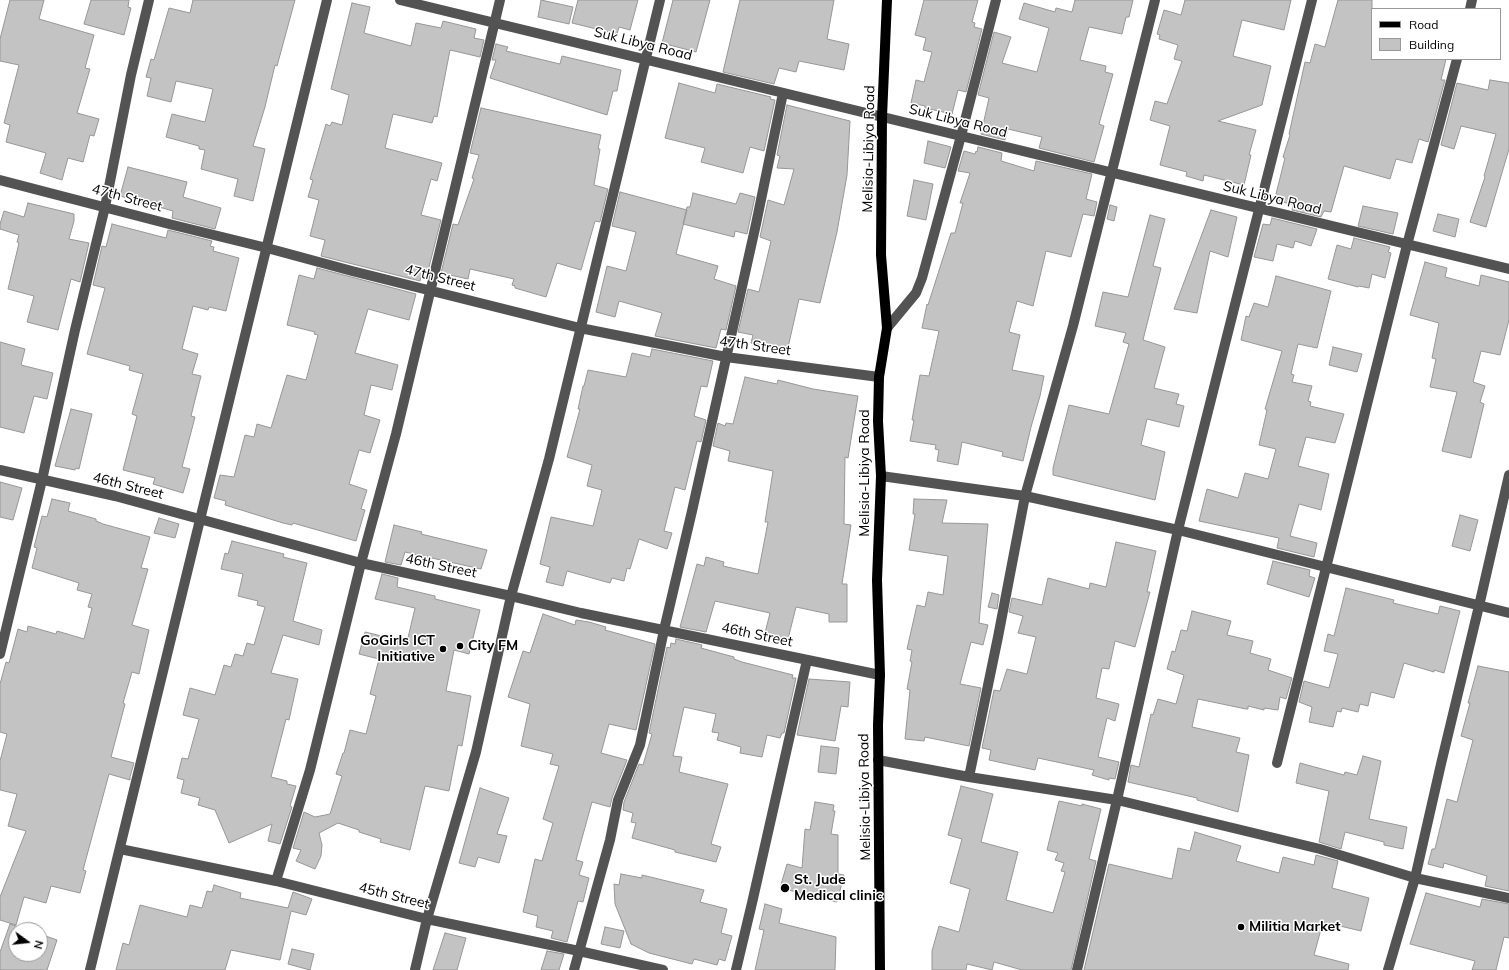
<!DOCTYPE html>
<style>
body{margin:0}
#map{position:relative;width:1509px;height:970px;overflow:hidden;background:#fff;font-family:Mulish,sans-serif}
canvas{display:block}
.legend{position:absolute;left:1371px;top:8px;width:130px;height:52px;box-sizing:border-box;background:#fff;border:1px solid #999;margin:0;padding:5px 7px;list-style:none;font-size:12px;color:#000}
.legend li{display:flex;align-items:center;gap:8px;height:20px}
.legend b{width:20px;border:1px solid #999}
.north{position:absolute;left:8px;top:922px;width:40px;height:40px;box-sizing:border-box;background:#fff;border:1px solid #999;border-radius:50%;rotate:105deg;font-size:11px;font-weight:700;line-height:16px;text-align:center;color:#000}
.north::after{content:'';display:block;margin:auto;width:14px;height:18px;background:#000;clip-path:polygon(50% 0,100% 100%,50% 72%,0 100%)}
</style>
<div id="map">
<canvas width="1509" height="970"></canvas>
<ul class="legend">
<li><b style="height:5px;background:#000"></b>Road</li>
<li><b style="height:11px;background:#c3c3c3"></b>Building</li>
</ul>
<div class="north">N</div>
</div>
<script>
const ctx = document.querySelector('canvas').getContext('2d');
ctx.lineJoin = 'round';
function fillPath(path, color) {
  ctx.fillStyle = color;
  ctx.fill(path, 'evenodd');
}
function toPath(rows) {
  const path = new Path2D();
  for (const r of rows) {
    path.moveTo(r[0], r[1]);
    for (let i = 2; i < r.length; i += 2) path.lineTo(r[i], r[i + 1]);
  }
  return path;
}
function trace(path, color, width, dash) {
  ctx.strokeStyle = color;
  ctx.lineWidth = width;
  ctx.lineCap = dash ? 'butt' : 'round';
  ctx.setLineDash(dash || []);
  ctx.stroke(path);
}
function label(font, color, halo, rows, align = 'center') {
  ctx.font = font + ' Mulish,sans-serif';
  ctx.lineWidth = 3;
  ctx.setLineDash([]);
  ctx.textBaseline = 'middle';
  ctx.strokeStyle = halo;
  ctx.fillStyle = color;
  for (const [text, x, y, turn = 0] of rows) {
    ctx.save();
    ctx.translate(x, y);
    ctx.rotate((+turn || 0) * Math.PI / 180);
    ctx.textAlign = isNaN(turn) ? turn : align;
    if (halo) ctx.strokeText(text, 0, 0);
    ctx.fillText(text, 0, 0);
    ctx.restore();
  }
}
const building = toPath([
 [10,0,44,0,39,19,94,35,85,68,90,69,77,113,99,119,94,136,90,135,83,162,68,158,62,180,40,173,46,153,6,142,10,125,4,123,19,65,0,61,0,39,10,0],
 [91,0,129,0,128,7,131,8,124,35,84,24,91,0],
 [193,0,295,0,277,66,275,65,265,107,253,146,265,149,253,201,234,196,238,179,201,169,205,150,199,149,199,146,166,137,172,114,205,122,213,89,176,81,171,102,147,96,151,78,146,77,151,59,154,60,169,8,190,13,193,0],
 [541,0,573,7,569,24,538,17,541,0],
 [578,0,638,0,630,30,619,27,617,34,572,23,578,0],
 [673,0,710,0,696,52,662,43,673,0],
 [740,0,834,0,827,39,849,44,844,70,799,61,796,72,779,68,774,84,723,72,740,0],
 [924,0,978,0,972,22,975,23,974,27,982,29,966,92,958,90,952,114,925,108,925,106,911,103,916,80,924,82,932,52,923,50,926,38,915,35,924,0],
 [1075,0,1133,0,1129,17,1126,17,1122,34,1089,27,1080,60,1106,66,1105,72,1113,74,1099,124,1104,126,1094,162,1039,148,1042,137,1008,129,1005,140,981,134,989,98,978,95,994,32,1011,37,1002,63,1037,72,1049,28,1019,19,1024,3,1055,12,1056,8,1072,12,1075,0],
 [1185,0,1291,0,1284,30,1242,20,1233,56,1271,66,1262,105,1218,121,1256,130,1249,155,1251,155,1244,185,1204,175,1203,181,1186,176,1187,172,1160,165,1170,126,1150,120,1155,101,1167,104,1182,61,1174,59,1178,45,1159,39,1160,35,1157,34,1164,10,1181,15,1185,0],
 [1338,0,1372,0,1372,59,1446,59,1441,80,1445,80,1428,142,1419,139,1412,163,1396,159,1390,179,1344,166,1331,212,1324,211,1321,217,1292,210,1293,205,1276,200,1278,195,1276,194,1285,158,1283,157,1290,135,1289,134,1305,62,1310,63,1315,44,1325,47,1338,0],
 [352,3,370,7,364,33,411,46,416,23,441,28,443,21,476,29,474,38,484,40,480,57,450,50,437,117,434,116,432,123,393,114,385,148,442,163,437,181,431,179,421,215,441,220,428,271,423,270,420,281,321,256,325,240,310,236,319,200,308,197,313,180,310,179,326,124,330,126,332,122,342,125,349,95,331,89,352,3],
 [496,44,508,47,506,51,560,64,562,56,621,70,617,91,613,91,607,115,490,78,496,60,492,60,496,44],
 [1490,80,1509,83,1509,149,1486,227,1470,222,1485,177,1484,176,1496,134,1461,126,1454,149,1441,145,1457,83,1488,90,1490,80],
 [679,83,715,93,717,84,771,97,770,99,775,100,764,151,750,147,743,173,701,162,705,148,665,138,679,83],
 [787,105,850,121,847,175,837,232,820,303,799,299,787,352,751,343,753,335,738,332,748,289,759,292,771,241,760,237,768,200,784,205,794,169,777,168,780,156,777,155,787,105],
 [481,108,601,135,598,149,600,149,594,185,608,189,600,222,595,221,581,270,557,263,546,297,515,288,515,286,512,285,514,279,470,269,468,279,441,273,453,224,458,225,474,179,472,178,479,155,470,153,481,108],
 [928,141,951,147,945,168,924,163,928,141],
 [978,147,1002,153,1001,161,1034,171,1036,161,1092,174,1086,199,1097,202,1094,216,1083,214,1071,257,1046,251,1033,306,1017,301,1009,332,1020,335,1012,370,1044,376,1040,396,1031,427,1023,461,1002,456,1003,452,962,442,958,465,937,461,939,450,935,449,936,445,910,441,914,420,912,420,920,375,929,376,939,331,922,328,927,304,928,305,951,233,955,233,963,203,960,203,970,173,958,171,964,151,975,154,976,151,977,152,978,147],
 [128,167,187,182,183,197,221,208,215,229,172,218,173,211,120,196,128,167],
 [914,180,933,184,926,220,907,216,914,180],
 [620,192,687,210,676,254,718,266,714,279,736,286,726,330,721,329,716,348,655,336,662,313,619,301,615,317,596,312,607,266,626,271,636,232,612,226,620,192],
 [693,193,736,204,740,193,755,197,747,234,735,231,734,237,683,224,687,207,690,207,693,193],
 [28,203,74,214,74,221,69,239,89,243,80,282,71,279,58,330,27,322,34,296,8,289,19,243,17,242,19,235,0,229,0,224,4,211,24,217,28,203],
 [1110,205,1117,207,1114,221,1107,219,1110,205],
 [1363,206,1398,213,1393,234,1358,226,1363,206],
 [1211,210,1237,217,1228,257,1210,251,1197,313,1174,309,1211,210],
 [1438,214,1459,219,1455,237,1433,231,1438,214],
 [1150,215,1165,219,1153,266,1161,268,1143,340,1165,347,1154,388,1179,394,1176,404,1184,406,1179,427,1147,419,1141,445,1165,452,1155,500,1053,475,1053,468,1069,405,1109,414,1129,344,1123,342,1126,333,1095,326,1103,292,1128,297,1150,215],
 [1272,218,1317,229,1311,246,1295,241,1293,248,1277,244,1273,261,1254,257,1263,224,1270,225,1272,218],
 [112,224,166,238,168,230,212,241,210,246,214,247,213,251,239,258,226,311,209,307,208,310,193,306,182,349,198,354,192,374,201,376,191,416,195,417,182,467,190,469,183,493,153,484,155,478,123,470,137,416,132,414,143,374,129,370,130,366,87,354,105,288,93,285,102,246,106,247,112,224],
 [1354,238,1390,247,1388,252,1391,253,1385,278,1372,274,1369,288,1359,286,1358,287,1328,279,1337,245,1351,249,1354,238],
 [1425,262,1447,268,1445,277,1479,286,1481,275,1509,282,1509,320,1500,355,1481,351,1473,382,1485,386,1480,402,1484,404,1471,458,1442,451,1457,392,1430,387,1436,359,1432,358,1439,323,1410,315,1425,262],
 [317,268,416,294,409,320,368,309,355,353,398,365,392,390,371,385,364,415,380,420,370,453,359,450,349,484,367,490,361,509,365,510,356,541,293,523,292,525,283,523,225,505,226,501,214,498,220,475,234,477,245,435,254,437,257,424,271,428,287,375,306,380,318,335,314,334,315,332,287,325,299,275,314,279,317,268],
 [1276,276,1331,291,1317,348,1298,344,1291,374,1294,375,1292,382,1312,386,1308,401,1311,402,1310,406,1344,414,1335,443,1306,437,1298,466,1329,474,1321,510,1299,504,1290,536,1317,543,1314,557,1277,548,1279,538,1199,521,1207,489,1238,498,1245,473,1268,479,1276,449,1259,445,1267,410,1265,409,1282,351,1241,340,1246,316,1249,317,1254,303,1268,307,1276,276],
 [0,342,25,349,21,365,53,373,47,399,34,396,24,433,0,427,0,342],
 [1333,347,1362,354,1357,372,1329,365,1333,347],
 [652,349,713,361,707,387,701,386,694,416,706,420,701,442,697,441,685,490,675,487,664,531,672,533,667,549,639,539,630,569,627,568,624,581,612,578,610,583,567,571,563,586,546,582,550,567,540,564,551,517,593,526,602,490,587,486,592,465,567,457,580,409,578,409,583,386,584,386,588,370,626,377,632,353,650,357,652,349],
 [745,377,777,384,778,380,813,389,858,396,848,458,845,457,844,524,851,525,842,584,847,584,847,622,829,622,829,614,796,607,788,639,765,633,770,613,715,601,706,632,680,627,697,564,704,566,706,557,724,562,723,566,758,574,768,522,765,522,773,471,728,461,730,451,713,446,718,423,725,426,726,423,733,424,745,377],
 [71,409,92,414,79,469,76,468,75,470,55,466,71,409],
 [0,482,22,488,13,520,0,517,0,482],
 [52,499,70,503,68,511,96,519,96,521,103,524,150,537,141,568,148,569,132,625,149,630,139,674,132,672,123,703,125,704,111,757,134,763,130,777,130,780,109,774,83,870,86,871,80,893,51,886,46,903,24,897,16,925,0,920,0,897,26,831,8,826,17,794,0,790,0,761,7,734,0,732,0,684,6,662,9,663,18,629,27,632,28,626,56,634,57,631,84,639,92,608,88,607,92,594,77,590,79,583,32,568,37,548,34,547,42,516,47,517,52,499],
 [914,499,947,500,942,523,988,524,979,623,988,625,983,645,971,642,960,684,981,688,969,746,925,737,924,741,905,739,910,690,907,689,912,662,910,661,912,650,907,649,917,605,925,607,928,592,943,595,948,556,909,550,915,514,913,514,914,499],
 [1460,515,1478,520,1470,551,1452,546,1460,515],
 [159,518,179,524,175,538,154,533,159,518],
 [394,525,422,532,421,534,487,550,481,569,405,552,401,565,385,562,394,525],
 [232,541,284,554,283,557,307,563,293,621,322,630,319,645,283,635,271,673,298,679,289,720,286,719,271,777,287,781,287,784,296,786,290,806,292,807,280,844,268,841,272,824,229,843,215,810,198,805,200,798,181,793,184,780,177,778,182,758,188,759,199,719,183,715,190,688,215,695,224,665,231,667,235,654,243,656,247,643,254,645,265,607,257,605,258,601,238,596,243,574,221,569,225,553,228,554,232,541],
 [1116,542,1156,551,1147,592,1150,592,1135,647,1115,641,1109,669,1102,668,1096,698,1119,704,1115,721,1107,718,1098,757,1119,762,1115,779,1109,778,1109,780,1092,775,1094,770,1038,758,1035,770,989,760,991,750,982,748,994,690,1000,691,1007,669,1027,674,1036,637,1018,633,1023,616,1009,612,1012,598,1042,605,1048,578,1089,589,1090,583,1106,587,1116,542],
 [1273,561,1310,570,1309,576,1315,578,1309,597,1267,584,1273,561],
 [382,574,398,578,397,587,435,596,435,599,480,610,469,654,454,650,446,691,471,696,462,746,458,745,449,791,425,786,410,850,380,842,381,839,359,832,359,830,338,823,319,833,322,845,321,856,315,869,296,861,301,850,293,848,304,812,315,817,330,814,342,776,336,774,343,753,344,753,350,730,366,734,376,696,370,694,379,659,359,654,365,632,407,642,415,608,375,599,382,574],
 [1346,588,1394,600,1393,603,1438,614,1440,606,1460,611,1444,673,1434,670,1434,672,1404,663,1394,698,1371,692,1368,706,1360,704,1358,712,1342,708,1341,712,1337,711,1333,727,1309,722,1312,707,1299,702,1304,681,1329,688,1338,654,1324,651,1328,634,1334,636,1346,588],
 [992,593,999,595,997,609,988,607,992,593],
 [1192,611,1231,621,1227,635,1253,641,1250,653,1271,659,1268,670,1292,678,1286,699,1280,697,1278,710,1264,708,1264,710,1248,706,1248,709,1246,709,1198,699,1192,727,1240,738,1236,752,1249,755,1238,812,1197,800,1197,798,1128,782,1131,765,1139,767,1151,714,1153,715,1158,699,1176,704,1184,675,1167,669,1172,651,1175,652,1181,630,1187,631,1192,611],
 [543,614,575,625,576,620,589,622,606,627,605,630,655,644,636,730,609,724,601,753,627,760,612,798,610,807,592,802,576,860,583,862,579,875,589,878,583,902,578,901,567,942,551,938,553,931,536,927,538,916,523,912,535,859,542,861,553,823,543,819,559,766,550,764,553,754,521,746,530,704,508,697,523,651,530,653,543,614],
 [676,639,702,645,701,648,734,657,734,659,742,662,793,675,792,678,796,678,784,733,782,733,780,738,767,735,762,757,740,753,741,747,717,740,719,733,712,732,716,714,684,707,673,756,682,757,679,772,728,784,711,844,721,847,716,862,675,852,675,850,632,838,636,823,631,822,633,813,623,810,624,802,639,764,643,765,652,734,649,733,667,647,670,648,671,643,675,644,676,639],
 [1478,666,1509,672,1509,891,1485,886,1487,876,1444,863,1443,868,1428,864,1432,849,1435,849,1447,799,1457,802,1473,740,1461,736,1470,703,1468,703,1478,666],
 [809,679,850,682,848,707,841,706,835,741,797,735,809,679],
 [821,746,839,748,836,774,818,772,821,746],
 [1363,756,1381,761,1369,819,1407,827,1403,849,1384,845,1384,842,1345,832,1341,849,1319,842,1329,791,1296,783,1300,763,1344,775,1345,772,1357,775,1363,756],
 [961,786,993,794,981,842,1018,852,1006,900,1053,913,1065,872,1061,871,1064,863,1055,860,1058,853,1047,850,1059,801,1082,806,1082,804,1101,809,1089,859,1096,861,1071,970,1022,970,994,962,992,970,967,964,966,970,932,970,932,951,939,926,959,932,970,889,950,883,962,839,948,835,961,786],
 [480,788,509,798,497,834,507,836,499,863,478,857,475,867,459,863,480,788],
 [815,802,834,805,833,811,835,811,831,834,838,835,838,874,844,875,837,902,780,888,787,864,802,868,805,829,810,830,815,802],
 [1195,832,1241,846,1236,861,1279,873,1283,857,1314,865,1316,855,1338,861,1332,888,1369,898,1361,931,1323,922,1314,955,1349,964,1348,970,1084,970,1109,864,1172,879,1178,848,1190,851,1195,832],
 [621,874,642,878,642,875,704,890,700,902,727,909,721,933,732,936,725,961,719,959,717,965,694,959,692,964,649,953,631,944,615,904,614,884,619,885,621,874],
 [214,885,241,893,240,898,288,908,293,892,312,899,306,915,291,911,280,960,231,950,225,970,116,970,123,943,129,945,140,905,187,917,190,905,202,908,207,891,212,892,214,885],
 [1426,893,1480,907,1482,899,1509,904,1509,938,1504,937,1496,970,1472,970,1475,961,1410,944,1426,893],
 [765,904,782,909,779,923,836,937,835,970,755,970,764,930,759,929,765,904],
 [10,924,28,930,16,930,16,954,40,954,40,934,57,940,47,970,0,970,0,952,10,924],
 [605,927,624,931,620,948,601,944,605,927],
 [445,933,466,938,457,970,433,970,445,933],
 [292,949,314,954,310,970,288,964,292,949],
 [547,951,564,954,559,970,541,970,547,951]
]);
const minor = toPath([
 [400,0,1509,269],
 [1470,9,1472,0],
 [0,180,169,224,267,248,352,271,580,328,726,357,879,377],
 [887,328,916,293,922,278,961,136,996,0],
 [0,470,115,496,361,563,511,596,581,613,880,675],
 [881,476,1025,496,1178,530,1509,613],
 [0,654,42,480,75,330,105,207,131,75,149,0],
 [878,760,969,777,1117,800,1320,849,1415,878,1509,898],
 [1277,763,1407,245,1457,59],
 [969,777,998,637,1025,496,1073,326,1155,0],
 [120,849,276,881,427,919,579,951,663,970],
 [276,881,310,770,361,563,396,434,500,0],
 [90,970,327,0],
 [415,970,427,919,476,752,511,596,549,459,660,0],
 [574,970,610,840,618,800,640,745,664,630,692,511,756,224,783,93],
 [736,970,752,903,807,660],
 [1077,970,1117,800,1178,530,1312,0],
 [1388,970,1415,878,1441,764,1479,606,1509,475]
]);
const major = toPath([
 [880,970,878,725,880,675,877,580,881,476,878,421,879,377,887,328,881,255,882,117,887,0]
]);
const markers = [
 [460,646,4,"#000"],
 [443,649,4,"#000"],
 [785,888,5,"#000"],
 [1241,927,4,"#000"]
];
const streetNames = [
 ["Suk Libya Road",643,44,14],
 ["Suk Libya Road",958,121,14],
 ["Melisia-Libiya Road",869,149,-89],
 ["47th Street",127,198,15],
 ["Suk Libya Road",1272,198,14],
 ["47th Street",440,278,14],
 ["47th Street",755,346,8],
 ["Melisia-Libiya Road",865,473,-90],
 ["46th Street",128,486,14],
 ["46th Street",441,566,12],
 ["46th Street",757,635,12],
 ["Melisia-Libiya Road",865,797,-91],
 ["45th Street",394,896,14]
];
const poiNames = [
 ["GoGirls ICT",435,641,"right"],
 ["Initiative",435,657,"right"],
 ["City FM",468,646],
 ["St. Jude",794,880],
 ["Medical clinic",794,896],
 ["Militia Market",1249,927]
];
fillPath(building, '#c3c3c3');
trace(building, '#979797', 1);
trace(minor, '#535353', 10);
trace(major, '#000', 10);
for (const [x, y, r, color] of markers) {
  const dot = new Path2D();
  dot.arc(x, y, r, 0, 2 * Math.PI);
  ctx.fillStyle = color;
  ctx.fill(dot);
  trace(dot, '#fff', 1.5);
}
label('14px', '#000', '#fff', streetNames);
label('bold 14px', '#000', '#fff', poiNames, 'left');
</script>
